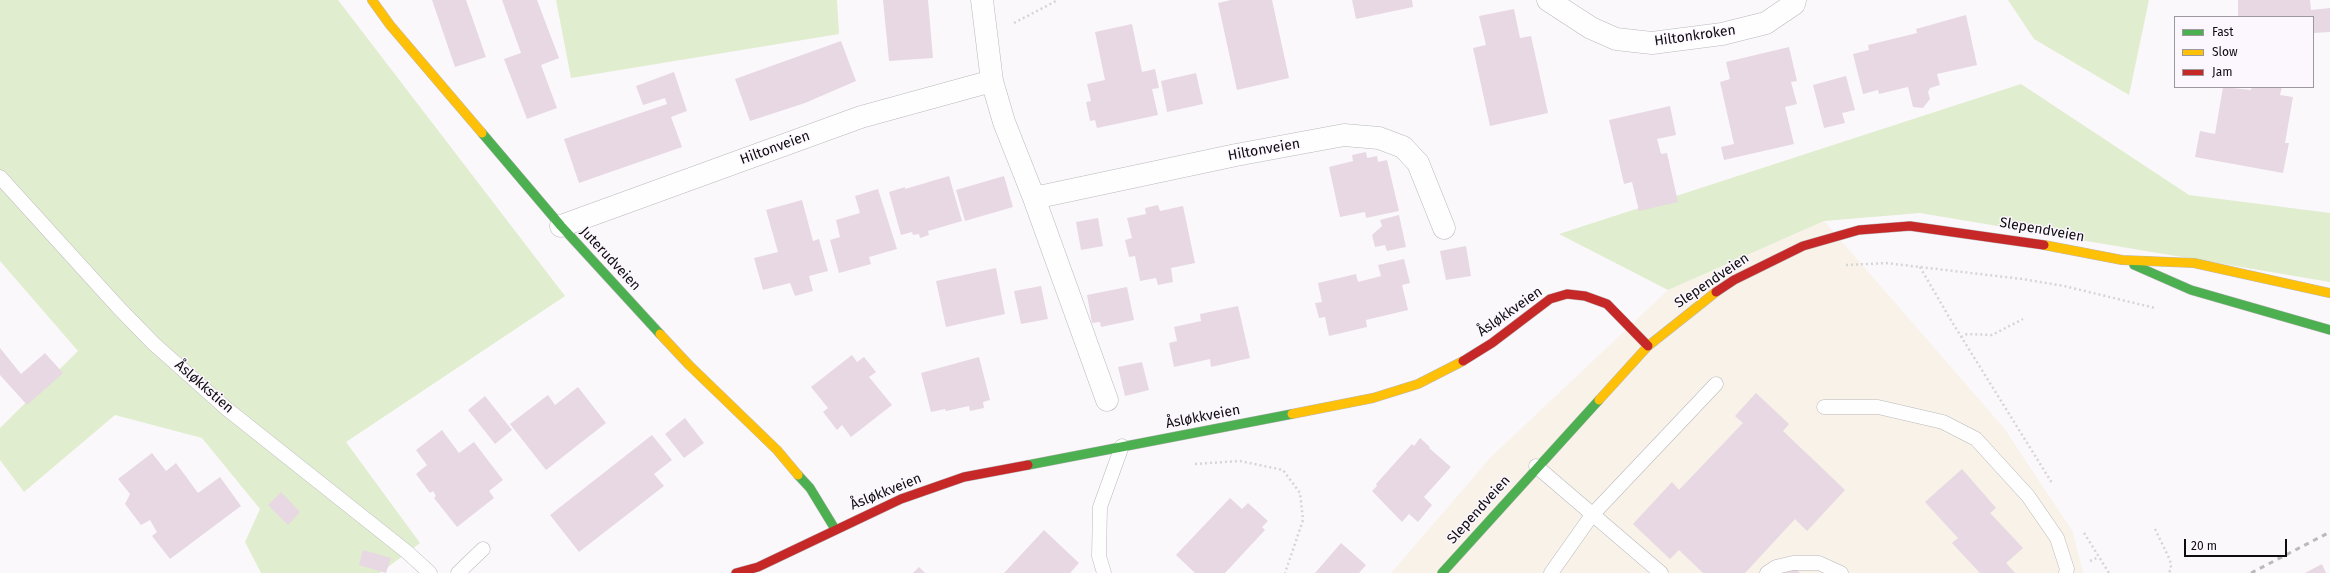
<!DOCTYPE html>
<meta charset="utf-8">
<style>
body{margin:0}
#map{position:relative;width:2330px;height:573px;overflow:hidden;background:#fbf8fc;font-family:"Fira Sans",sans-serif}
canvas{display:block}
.legend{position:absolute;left:2174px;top:16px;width:140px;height:72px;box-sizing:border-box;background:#fcf6fe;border:1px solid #9d989e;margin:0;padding:5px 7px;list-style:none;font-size:12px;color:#0e0c0f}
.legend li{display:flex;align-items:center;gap:8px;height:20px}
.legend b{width:20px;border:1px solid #9d989e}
.scale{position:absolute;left:2184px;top:539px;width:103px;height:18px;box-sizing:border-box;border:2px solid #0e0c0f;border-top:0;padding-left:5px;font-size:12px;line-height:14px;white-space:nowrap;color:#0e0c0f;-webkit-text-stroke:3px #fcf6fe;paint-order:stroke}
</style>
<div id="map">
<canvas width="2330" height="573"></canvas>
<ul class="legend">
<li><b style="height:5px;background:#4caf50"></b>Fast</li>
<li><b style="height:5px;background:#ffc107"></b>Slow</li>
<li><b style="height:5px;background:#c62828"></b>Jam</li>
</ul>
<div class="scale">20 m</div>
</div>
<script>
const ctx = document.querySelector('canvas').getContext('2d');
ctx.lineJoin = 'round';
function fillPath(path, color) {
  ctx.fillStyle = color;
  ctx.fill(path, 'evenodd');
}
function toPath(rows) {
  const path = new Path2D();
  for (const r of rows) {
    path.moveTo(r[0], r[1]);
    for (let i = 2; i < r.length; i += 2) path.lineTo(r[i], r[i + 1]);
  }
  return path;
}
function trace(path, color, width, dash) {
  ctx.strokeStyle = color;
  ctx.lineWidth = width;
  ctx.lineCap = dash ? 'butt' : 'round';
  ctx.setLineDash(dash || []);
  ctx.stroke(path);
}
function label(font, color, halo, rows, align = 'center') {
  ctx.font = font + ' "Fira Sans",sans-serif';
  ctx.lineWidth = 3;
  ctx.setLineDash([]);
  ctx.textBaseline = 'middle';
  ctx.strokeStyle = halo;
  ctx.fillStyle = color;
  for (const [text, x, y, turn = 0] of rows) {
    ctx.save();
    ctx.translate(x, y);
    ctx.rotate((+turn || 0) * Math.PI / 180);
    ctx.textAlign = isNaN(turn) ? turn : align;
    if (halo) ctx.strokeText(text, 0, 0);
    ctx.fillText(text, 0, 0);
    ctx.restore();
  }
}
const commercial = toPath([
 [1824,221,2004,428,2073,532,2083,573,1391,573,1491,457,1668,290]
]);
const green = toPath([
 [0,0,338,0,565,296,346,442,420,543,380,573,261,573,245,542,260,509,202,438,115,415,24,492,0,460,0,428,78,351,0,261],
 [556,0,837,0,839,34,571,78],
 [2008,0,2149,0,2129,95,2034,39],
 [2021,84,2189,195,2330,213,2330,282,1920,213,1824,221,1668,290,1559,234]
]);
const building = toPath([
 [432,0,466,0,486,57,455,67],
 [502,0,537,0,559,58,541,65,557,108,527,119,504,59,521,53],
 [883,0,928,0,933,58,889,61],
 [1231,0,1272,0,1289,78,1237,90,1218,3],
 [1352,0,1412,0,1413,7,1356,19],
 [2238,0,2310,0,2311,10,2330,8,2330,32,2313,33,2313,17,2238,17],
 [1514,9,1520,38,1531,36,1548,113,1490,126,1473,48,1486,45,1479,16],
 [1966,15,1977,65,1937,74,1940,85,1930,88,1928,92,1930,99,1923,108,1913,107,1908,87,1879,94,1878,90,1863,94,1853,54,1869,50,1868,45,1917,33,1916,29],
 [1132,24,1142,72,1155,69,1159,88,1152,89,1158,115,1097,128,1095,120,1090,121,1086,102,1091,101,1087,84,1105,80,1095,32],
 [841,41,856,81,805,103,750,121,735,79],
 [1789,47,1797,81,1791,82,1797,104,1785,107,1794,144,1724,160,1721,147,1734,144,1720,82,1730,79,1726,62],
 [674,72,687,111,671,117,682,147,579,183,564,139,667,104,665,98,643,105,636,86],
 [1196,73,1203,104,1167,112,1161,81],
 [1846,76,1855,110,1842,113,1845,123,1824,128,1813,85],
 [2223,87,2251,90,2252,87,2282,87,2280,95,2293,97,2285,143,2289,143,2283,173,2195,157,2200,131,2215,134],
 [1670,106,1676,135,1657,139,1661,154,1667,153,1678,202,1639,211,1632,182,1624,184,1609,120],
 [1366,152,1367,158,1377,156,1378,162,1387,160,1399,211,1366,218,1365,212,1340,217,1329,167,1353,161,1352,155],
 [949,176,962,221,928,231,929,235,920,238,919,234,913,235,912,232,901,235,889,192,905,187,905,189],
 [1004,176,1013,207,965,221,956,190],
 [878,189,897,249,869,257,871,264,839,273,830,240,840,237,836,220,860,213,855,196],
 [802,200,813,241,819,239,828,271,809,276,813,291,795,296,790,283,763,290,754,258,778,252,766,210],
 [1158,205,1160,211,1183,206,1195,263,1171,268,1173,282,1158,285,1156,278,1140,281,1135,256,1129,257,1125,240,1132,238,1127,218,1146,214,1145,208],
 [1399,215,1406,247,1387,251,1385,245,1375,247,1372,235,1382,226,1380,220],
 [1098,218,1103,246,1081,250,1076,222],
 [1466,246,1471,276,1446,280,1440,251],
 [1404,259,1410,283,1402,285,1408,310,1366,320,1367,327,1329,336,1325,317,1319,318,1315,303,1322,302,1318,283,1356,274,1358,282,1381,276,1378,265],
 [996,268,1005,314,946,327,936,281],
 [1041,286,1048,319,1021,324,1014,291],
 [1127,287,1134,320,1101,327,1100,322,1092,323,1087,295],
 [1238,306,1250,358,1211,367,1210,359,1174,367,1169,343,1177,341,1174,327,1201,321,1200,314],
 [0,348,21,374,45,353,63,373,27,405,0,375],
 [852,355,857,362,864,357,876,372,869,377,892,405,851,437,842,425,837,430,823,412,828,408,811,387],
 [979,357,990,400,983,402,984,408,970,411,969,406,946,411,945,409,931,412,921,373],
 [1142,362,1149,390,1125,396,1118,367],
 [578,387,606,423,546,470,510,424,548,395,555,405],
 [1756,393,1789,424,1783,431,1845,490,1807,531,1795,519,1745,573,1703,573,1679,550,1670,559,1633,524,1672,482,1679,490,1743,423,1735,416],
 [485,396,512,430,495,444,468,410],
 [685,418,704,443,684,458,665,434],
 [442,430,459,453,474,442,503,480,489,491,494,498,457,527,434,498,436,496,433,491,430,493,416,474,427,465,416,450],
 [652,435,672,460,654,474,664,486,579,552,550,515],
 [1420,438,1430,447,1426,451,1429,448,1451,467,1424,497,1432,505,1418,522,1409,514,1402,522,1372,491,1377,486,1376,484,1412,444,1414,446],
 [152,453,166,471,176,463,198,493,220,477,241,506,170,559,152,536,157,532,150,520,141,525,125,504,130,494,118,479],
 [1962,469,1996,508,1990,513,2023,548,2006,563,2015,573,1980,573,1952,543,1958,538,1925,502],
 [281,492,300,512,288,525,268,505],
 [1230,498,1242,509,1248,503,1268,521,1262,527,1265,530,1225,573,1195,573,1176,555],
 [1044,530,1079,563,1070,573,1004,573],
 [1341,543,1366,565,1359,573,1315,573],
 [363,550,391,558,386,573,359,565],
 [2322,564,2326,573,2305,573],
 [1791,565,1800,573,1784,573],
 [919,567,925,573,913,573]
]);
const path = toPath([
 [1014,23,1058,0],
 [1846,265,1886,263,2022,279,2064,286,2155,308],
 [1920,267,1949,317,2052,483],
 [1961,337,1967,334,1992,335,2023,319],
 [1195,464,1240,461,1283,470,1300,493,1303,520,1285,573],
 [2155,529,2170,560,2171,568,2169,573],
 [2084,533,2109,573],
 [2090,561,2099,557]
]);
const lane = toPath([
 [0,177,118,307,153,343,227,409,407,552,430,573],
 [1824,407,1878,407,1943,422,1976,439,2028,496,2057,538,2067,569,2066,573],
 [1536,466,1661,573],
 [458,573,483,549],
 [1104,573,1099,556,1100,507,1122,446],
 [1551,573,1592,515,1716,384],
 [1767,573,1776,567,1793,563,1819,563,1841,573]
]);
const street = toPath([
 [982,0,992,81,1004,122,1034,198,1107,400],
 [1548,0,1591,28,1616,39,1652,43,1722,34,1766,23,1794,4,1795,0],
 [1034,198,1236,155,1344,135,1379,138,1403,147,1418,163,1444,228],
 [561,226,861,117,992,81]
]);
const fast = toPath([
 [482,133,561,226,660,334],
 [2134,265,2191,290,2330,330],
 [1028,465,1292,414],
 [798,475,810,488,835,529],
 [1442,573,1599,400]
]);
const slow = toPath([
 [372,0,390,25,482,133],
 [2044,245,2122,260,2194,263,2330,293],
 [660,334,689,365,777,450,798,475],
 [1599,400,1648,346,1716,292],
 [1292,414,1373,398,1418,384,1463,361]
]);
const jam = toPath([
 [1716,292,1734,280,1803,246,1859,230,1910,226,2044,245],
 [1463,361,1492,343,1550,299,1567,294,1585,296,1607,304,1648,346],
 [736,573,758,567,901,499,964,477,1028,465]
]);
const rail = toPath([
 [2251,573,2330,532]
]);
const streetNames = [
 ["Hiltonkroken",1695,36,-8],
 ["Hiltonveien",775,148,-20],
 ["Hiltonveien",1264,150,-10],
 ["Slependveien",2042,230,10],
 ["Juterudveien",610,259,47],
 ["Slependveien",1712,281,-34],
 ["Åsløkkveien",1510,312,-35],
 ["Åsløkkstien",204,387,41],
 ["Åsløkkveien",1203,417,-11],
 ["Åsløkkveien",886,492,-22],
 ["Slependveien",1479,510,-48]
];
fillPath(commercial, '#f8f2e8');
fillPath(green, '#e0edce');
fillPath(building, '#e7d8e3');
trace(lane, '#bab8bb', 15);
trace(street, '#bab8bb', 23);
trace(fast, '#bab8bb', 10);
trace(slow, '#bab8bb', 10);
trace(jam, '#bab8bb', 10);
trace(path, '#d6d5d6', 2.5, [2, 3]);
trace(lane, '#fefeff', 14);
trace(street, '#fefeff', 22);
trace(fast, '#4caf50', 9);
trace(slow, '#ffc107', 9);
trace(jam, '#c62828', 9);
trace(rail, '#bababb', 3, [5, 5]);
label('14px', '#0e0c0f', '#fcf6fe', streetNames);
</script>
